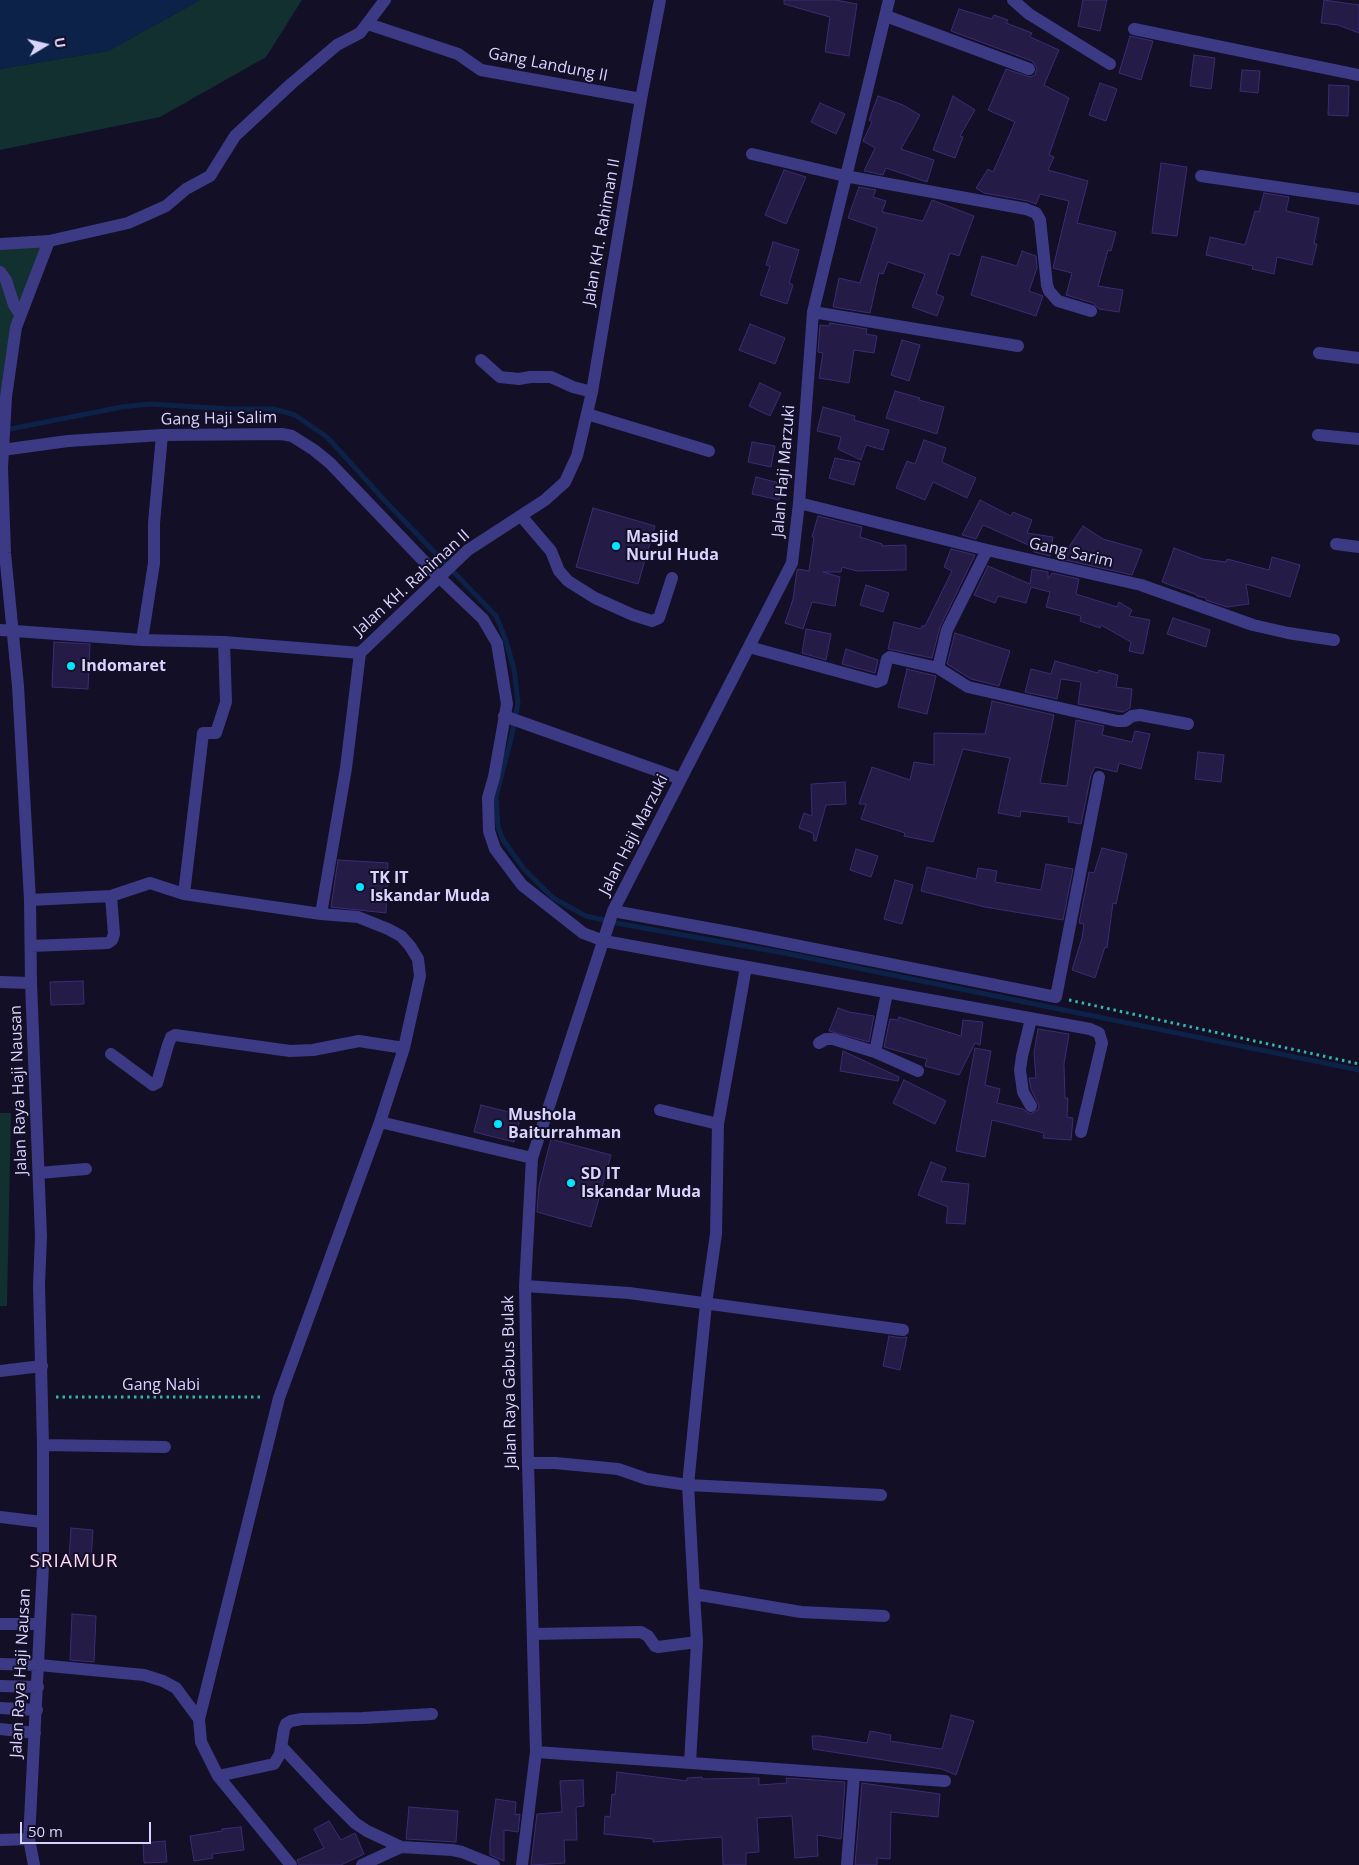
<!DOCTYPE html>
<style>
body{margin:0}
#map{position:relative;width:1359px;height:1865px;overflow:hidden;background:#130f26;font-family:"Open Sans",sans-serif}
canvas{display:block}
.north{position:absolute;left:20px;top:20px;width:50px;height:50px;-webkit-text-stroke:4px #130f26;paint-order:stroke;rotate:81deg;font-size:14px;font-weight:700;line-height:20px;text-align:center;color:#d9d4ff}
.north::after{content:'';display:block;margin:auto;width:18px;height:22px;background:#d9d4ff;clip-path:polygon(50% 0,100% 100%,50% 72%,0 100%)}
.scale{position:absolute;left:20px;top:1822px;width:131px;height:22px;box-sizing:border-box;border:2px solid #d9d4ff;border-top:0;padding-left:6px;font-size:15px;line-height:18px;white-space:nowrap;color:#d9d4ff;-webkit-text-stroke:4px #130f26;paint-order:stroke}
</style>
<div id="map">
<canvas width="1359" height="1865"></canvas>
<div class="north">U</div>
<div class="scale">50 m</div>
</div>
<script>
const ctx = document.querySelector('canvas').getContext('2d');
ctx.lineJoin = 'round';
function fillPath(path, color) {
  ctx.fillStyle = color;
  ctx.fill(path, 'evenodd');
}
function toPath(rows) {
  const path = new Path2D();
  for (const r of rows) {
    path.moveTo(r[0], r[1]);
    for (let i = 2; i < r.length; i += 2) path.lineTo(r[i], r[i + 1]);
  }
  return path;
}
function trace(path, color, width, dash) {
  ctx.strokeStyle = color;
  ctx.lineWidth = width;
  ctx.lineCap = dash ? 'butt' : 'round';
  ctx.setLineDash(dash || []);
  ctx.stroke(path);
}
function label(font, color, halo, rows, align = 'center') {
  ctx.font = font + ' "Open Sans",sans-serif';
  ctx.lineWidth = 4;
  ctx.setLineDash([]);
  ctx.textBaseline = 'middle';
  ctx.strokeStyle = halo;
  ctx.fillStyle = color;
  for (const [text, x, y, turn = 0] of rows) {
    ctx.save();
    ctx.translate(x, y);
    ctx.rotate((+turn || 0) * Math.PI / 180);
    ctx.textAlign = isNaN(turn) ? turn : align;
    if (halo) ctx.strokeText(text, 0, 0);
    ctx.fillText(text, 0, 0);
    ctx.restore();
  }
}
const green = toPath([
 [200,0,302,0,266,57,160,117,0,150,0,69,108,51],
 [49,241,20,314,0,421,0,244],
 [0,1113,11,1113,7,1306,0,1306]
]);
const water = toPath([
 [0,0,200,0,108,51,0,69]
]);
const stream = toPath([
 [5,430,122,407,150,404,230,409,274,409,295,415,328,438,387,503,496,616,505,638,514,669,518,703,511,739,496,796,498,827,503,840,524,869,553,898,586,916,621,924,784,953,1359,1070]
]);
const building = toPath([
 [784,0,835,0,857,4,849,56,825,52,830,17,784,4,784,0],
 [1083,0,1107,0,1100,31,1078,26,1083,0],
 [1324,0,1359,5,1359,33,1338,25,1321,23,1324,0],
 [959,9,992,19,994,15,1008,20,1006,23,1032,33,1030,37,1059,50,1044,85,1069,98,1049,155,1054,157,1048,170,1088,181,1077,223,1116,232,1111,251,1108,250,1098,286,1123,290,1119,312,1099,309,1093,303,1066,295,1072,273,1053,268,1069,201,1040,194,1036,204,1028,201,984,193,976,188,988,169,993,172,1015,122,988,110,1006,69,1030,77,1035,75,1037,68,1032,61,951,31,959,9],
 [1130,36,1153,41,1141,80,1119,73,1130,36],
 [1194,55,1215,58,1211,89,1190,86,1194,55],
 [1242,70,1260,71,1258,93,1240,91,1242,70],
 [1100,83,1117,89,1106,121,1089,115,1100,83],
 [1329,85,1349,86,1348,116,1328,115,1329,85],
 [878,96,903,105,920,115,901,149,934,160,927,182,886,168,883,175,864,171,875,148,863,141,872,122,869,120,878,96],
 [953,96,975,110,960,136,963,137,955,158,933,150,953,96],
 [820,103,845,114,836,134,811,122,820,103],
 [1161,163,1187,167,1177,236,1152,233,1161,163],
 [784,170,806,177,786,224,765,215,784,170],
 [859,187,876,190,873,197,886,201,882,212,923,221,932,200,974,216,959,256,950,253,936,294,944,297,937,316,912,307,925,274,888,262,883,274,879,273,870,313,833,307,839,278,860,283,877,228,848,218,859,187],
 [1264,193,1289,197,1286,211,1319,218,1314,244,1317,244,1312,265,1277,257,1274,274,1252,269,1253,266,1206,255,1210,237,1245,245,1255,211,1259,212,1264,193],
 [773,242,799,250,789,283,793,285,787,304,760,295,770,266,766,265,773,242],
 [1022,251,1036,256,1037,268,1029,291,1043,296,1036,316,971,295,982,256,1017,266,1022,251],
 [830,323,867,329,866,334,877,336,874,353,854,350,849,383,819,378,823,353,818,352,820,325,829,326,830,323],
 [750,324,785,338,775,364,739,350,750,324],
 [902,340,920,345,909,381,891,375,902,340],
 [760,383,781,393,770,416,749,406,760,383],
 [895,391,920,398,919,400,944,407,937,434,886,418,895,391],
 [823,407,855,416,854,420,889,430,883,450,866,445,861,460,838,449,841,437,817,431,823,407],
 [924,440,946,448,942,462,976,478,967,498,933,482,925,500,896,488,907,461,915,464,924,440],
 [752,442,775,446,771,467,748,462,752,442],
 [835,458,860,463,854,485,829,478,835,458],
 [756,477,783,484,779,500,752,494,756,477],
 [980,500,1011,516,1013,512,1032,520,1027,533,1053,537,1050,556,1034,552,1035,548,983,525,976,539,962,535,980,500],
 [593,508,655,526,638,584,576,567,593,508],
 [818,516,862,527,860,537,882,544,882,546,906,545,906,570,857,571,842,567,841,572,823,572,840,577,835,606,812,602,803,629,785,623,793,599,797,570,798,569,809,571,814,537,812,537,818,516],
 [1083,526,1103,539,1142,550,1132,575,1061,559,1083,526],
 [1174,548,1203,559,1226,562,1227,559,1269,570,1272,557,1300,565,1290,597,1246,584,1249,604,1227,607,1206,600,1206,598,1197,596,1195,594,1162,582,1174,548],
 [951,549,975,555,940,627,932,658,888,649,894,622,921,629,922,626,925,626,952,571,944,567,951,549],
 [988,566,1030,584,1032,569,1048,572,1048,579,1052,573,1079,579,1076,594,1117,607,1119,602,1132,610,1129,616,1150,620,1143,654,1129,651,1131,642,1101,625,1100,628,1080,621,1081,616,1046,607,1050,592,1031,587,1026,603,998,596,995,603,974,595,988,566],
 [866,585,889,593,883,612,860,605,866,585],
 [1173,618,1210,630,1206,647,1167,634,1173,618],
 [806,629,831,634,826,660,802,653,806,629],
 [955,633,1010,651,999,686,971,679,947,664,955,633],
 [54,642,90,644,88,689,52,687,54,642],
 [846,649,878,660,875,673,842,664,846,649],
 [1055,661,1098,673,1099,670,1118,675,1116,687,1132,689,1130,708,1123,712,1078,704,1081,682,1061,679,1057,699,1025,692,1031,669,1051,674,1055,661],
 [907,669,936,676,927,714,898,707,907,669],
 [992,701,1054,715,1040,783,1067,786,1076,720,1104,726,1102,735,1132,742,1135,731,1150,734,1141,769,1119,763,1117,772,1095,767,1091,775,1081,824,1068,822,1069,817,1021,811,1020,817,998,813,1010,758,963,749,933,842,904,836,905,833,861,819,866,804,859,804,872,767,910,780,914,762,934,765,934,733,985,734,992,701],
 [1198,752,1224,755,1221,782,1195,779,1198,752],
 [845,782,846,804,826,805,816,841,814,841,813,833,799,828,804,813,812,816,811,784,845,782],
 [1102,848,1127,854,1116,904,1113,903,1107,948,1105,947,1095,978,1072,970,1082,938,1084,924,1079,923,1089,872,1094,873,1102,848],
 [856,849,878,856,871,877,850,870,856,849],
 [338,860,388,863,386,913,331,907,338,860],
 [1046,864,1073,869,1063,920,985,907,921,891,927,867,976,879,978,868,997,871,995,882,1041,890,1046,864],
 [895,880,913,885,902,924,884,919,895,880],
 [83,981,84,1004,51,1005,50,982,83,981],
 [838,1008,849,1012,874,1016,869,1042,829,1031,838,1008],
 [899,1017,961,1036,963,1020,983,1022,980,1045,975,1043,959,1075,925,1066,927,1059,884,1047,890,1019,898,1020,899,1017],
 [1038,1029,1069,1034,1064,1064,1065,1098,1068,1098,1067,1117,1073,1118,1071,1140,1043,1138,1044,1133,992,1120,985,1157,956,1151,975,1048,991,1051,985,1085,1000,1089,997,1103,1023,1109,1030,1114,1038,1110,1039,1106,1031,1089,1029,1078,1036,1078,1034,1053,1038,1029],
 [843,1051,899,1077,898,1081,840,1071,843,1051],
 [904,1080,946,1101,935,1124,893,1103,904,1080],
 [481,1105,521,1115,514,1142,474,1132,481,1105],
 [551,1139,611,1155,591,1227,537,1212,539,1186,551,1139],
 [931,1162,946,1168,941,1181,969,1184,965,1224,946,1223,948,1207,918,1195,931,1162],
 [889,1336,902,1338,907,1337,900,1370,883,1366,889,1336],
 [71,1528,93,1530,91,1560,69,1559,71,1528],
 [72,1614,96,1616,94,1662,70,1660,72,1614],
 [951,1715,974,1721,956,1775,942,1769,813,1749,812,1736,820,1736,867,1743,870,1731,891,1735,890,1741,942,1749,951,1715],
 [617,1772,687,1781,687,1778,702,1777,702,1779,759,1778,759,1785,787,1783,786,1778,845,1782,841,1839,817,1835,818,1856,795,1858,792,1816,757,1818,759,1852,746,1853,746,1865,723,1865,722,1837,653,1842,653,1839,604,1834,605,1816,610,1817,612,1794,615,1795,617,1772],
 [583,1780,584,1806,576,1807,577,1840,564,1840,565,1863,531,1865,537,1814,562,1812,560,1781,583,1780],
 [862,1783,940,1794,938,1817,891,1812,890,1859,877,1858,877,1865,855,1865,862,1783],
 [496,1799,516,1802,515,1815,520,1814,518,1832,504,1830,504,1861,490,1855,490,1841,496,1799],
 [409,1807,458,1811,456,1842,406,1839,409,1807],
 [329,1821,341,1840,355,1833,364,1854,341,1865,299,1865,297,1860,324,1848,314,1829,329,1821],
 [241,1827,244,1850,212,1854,213,1858,194,1861,190,1836,222,1831,222,1829,241,1827],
 [165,1841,167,1862,144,1863,143,1843,165,1841]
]);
const path = toPath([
 [1069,1000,1359,1064],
 [56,1397,264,1397]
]);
const minor = toPath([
 [1013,0,1029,14,1110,64],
 [886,16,1029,69],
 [368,24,458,54,481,70,641,99],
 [1134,29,1359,75],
 [752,154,845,176,1026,209,1036,213,1040,220,1047,285,1049,291,1058,301,1091,311],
 [1201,176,1359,199],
 [0,244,49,241,128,223,166,206,186,189,210,176,235,136,291,84,337,45,360,33,385,0],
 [0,272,6,280,14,305,20,314],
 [813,312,1018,346],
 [1319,353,1359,358],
 [481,360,500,377,519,379,530,377,551,377,573,387,592,392],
 [587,414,709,451],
 [1318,435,1359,439],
 [2,450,68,441,162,435,282,434,292,436,314,450,330,463,439,577,483,619,497,643,507,704,494,777,488,798,489,831,495,849,522,885,583,933,604,941,1090,1029,1099,1033,1102,1043,1081,1132],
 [799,503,987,550,1141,585,1253,625,1288,633,1334,640],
 [521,516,551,551,559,571,568,581,595,598,633,615,652,621,659,618,672,578],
 [1336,544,1359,547],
 [0,630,142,640,224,642,360,653,468,550,545,500,565,482,577,456,592,392,641,99,660,0],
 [142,640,154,563,154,523,162,435],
 [749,647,877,682,882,680,887,659,890,657,938,668,947,630,987,550],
 [938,668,968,687,1117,721,1125,721,1132,716,1140,715,1188,724],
 [504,716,681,779],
 [184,894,203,733,216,733,226,702,224,642],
 [30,900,111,896,150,883,184,894,321,914,358,917,388,929,401,936,410,946,418,959,420,976,404,1048,380,1122,279,1398,199,1719,201,1742,218,1776,291,1865],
 [613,911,734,933,1056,997,1099,777],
 [321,914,346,768,360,653],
 [31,946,108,943,112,940,114,934,111,896],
 [746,967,718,1124,716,1234,706,1304,688,1485,694,1594,801,1612,884,1616],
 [0,982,31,983],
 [887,993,875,1052,918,1071],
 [819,1043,826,1039,833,1039,875,1052],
 [111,1054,153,1085,157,1083,168,1045,171,1037,175,1035,290,1051,313,1050,359,1041,404,1048],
 [1031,1106,1023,1092,1020,1070,1022,1056,1031,1019],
 [660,1110,718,1124],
 [380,1122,532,1158],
 [39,1173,86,1169],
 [525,1286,629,1293,903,1330],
 [0,1371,42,1366],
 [43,1445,165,1447],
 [528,1463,555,1463,618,1469,647,1479,688,1485,881,1495],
 [0,1517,42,1522],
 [0,1624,40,1624],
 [533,1634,641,1632,648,1636,655,1646,658,1647,697,1642],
 [0,1664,39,1665,144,1675,163,1681,176,1688,199,1719],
 [0,1686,38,1687],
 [0,1708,37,1710],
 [0,1729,35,1733],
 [281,1746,329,1797,355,1823,367,1831,401,1847,452,1850,462,1852,494,1865],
 [536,1752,945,1781],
 [690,1763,697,1642,694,1594],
 [218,1776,274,1764,280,1754,284,1729,286,1724,291,1721,302,1719,363,1718,432,1714],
 [0,1840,29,1839],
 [34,1865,29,1839,43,1566,43,1445,39,1285,41,1237,31,983,30,900,18,686,5,553,2,468,6,397,16,327,49,241],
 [362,1865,401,1847],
 [522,1865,536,1752,528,1463,525,1286,532,1158,613,911,792,563,799,503,813,312,889,0],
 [847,1865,854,1775]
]);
const markers = [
 [616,546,5,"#00e5ff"],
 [71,666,5,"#00e5ff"],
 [360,887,5,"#00e5ff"],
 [498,1124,5,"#00e5ff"],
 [571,1183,5,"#00e5ff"]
];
const streetNames = [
 ["Gang Landung II",548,65,11],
 ["Jalan KH. Rahiman II",602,232,-80],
 ["Gang Haji Salim",219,419,-1],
 ["Jalan Haji Marzuki",784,471,-85],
 ["Gang Sarim",1071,553,13],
 ["Jalan KH. Rahiman II",412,583,-42],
 ["Jalan Haji Marzuki",634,835,-63],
 ["Jalan Raya Haji Nausan",19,1090,-92],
 ["Jalan Raya Gabus Bulak",510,1382,-91],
 ["Gang Nabi",161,1385],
 ["Jalan Raya Haji Nausan",21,1673,-87]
];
const poiNames = [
 ["Masjid",626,537],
 ["Nurul Huda",626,555],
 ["Indomaret",81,666],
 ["TK IT",370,878],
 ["Iskandar Muda",370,896],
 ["Mushola",508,1115],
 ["Baiturrahman",508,1133],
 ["SD IT",581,1174],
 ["Iskandar Muda",581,1192]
];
const quarterNames = [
 ["SRIAMUR",74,1562]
];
fillPath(green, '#12302f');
fillPath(water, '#0c2248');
trace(stream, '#0c2248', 5);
fillPath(building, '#241b47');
trace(building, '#3b2d73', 1);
trace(path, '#2fb8b0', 3, [2.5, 4]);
trace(minor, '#3d3a85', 12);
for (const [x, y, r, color] of markers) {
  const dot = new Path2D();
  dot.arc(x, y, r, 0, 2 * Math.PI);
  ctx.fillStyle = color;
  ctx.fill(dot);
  trace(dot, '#130f26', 2);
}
label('16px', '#d9d4ff', '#130f26', streetNames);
label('bold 16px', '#d9d4ff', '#130f26', poiNames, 'left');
ctx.letterSpacing = '1px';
label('19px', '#ffd6f0', '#130f26', quarterNames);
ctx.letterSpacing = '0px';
</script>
